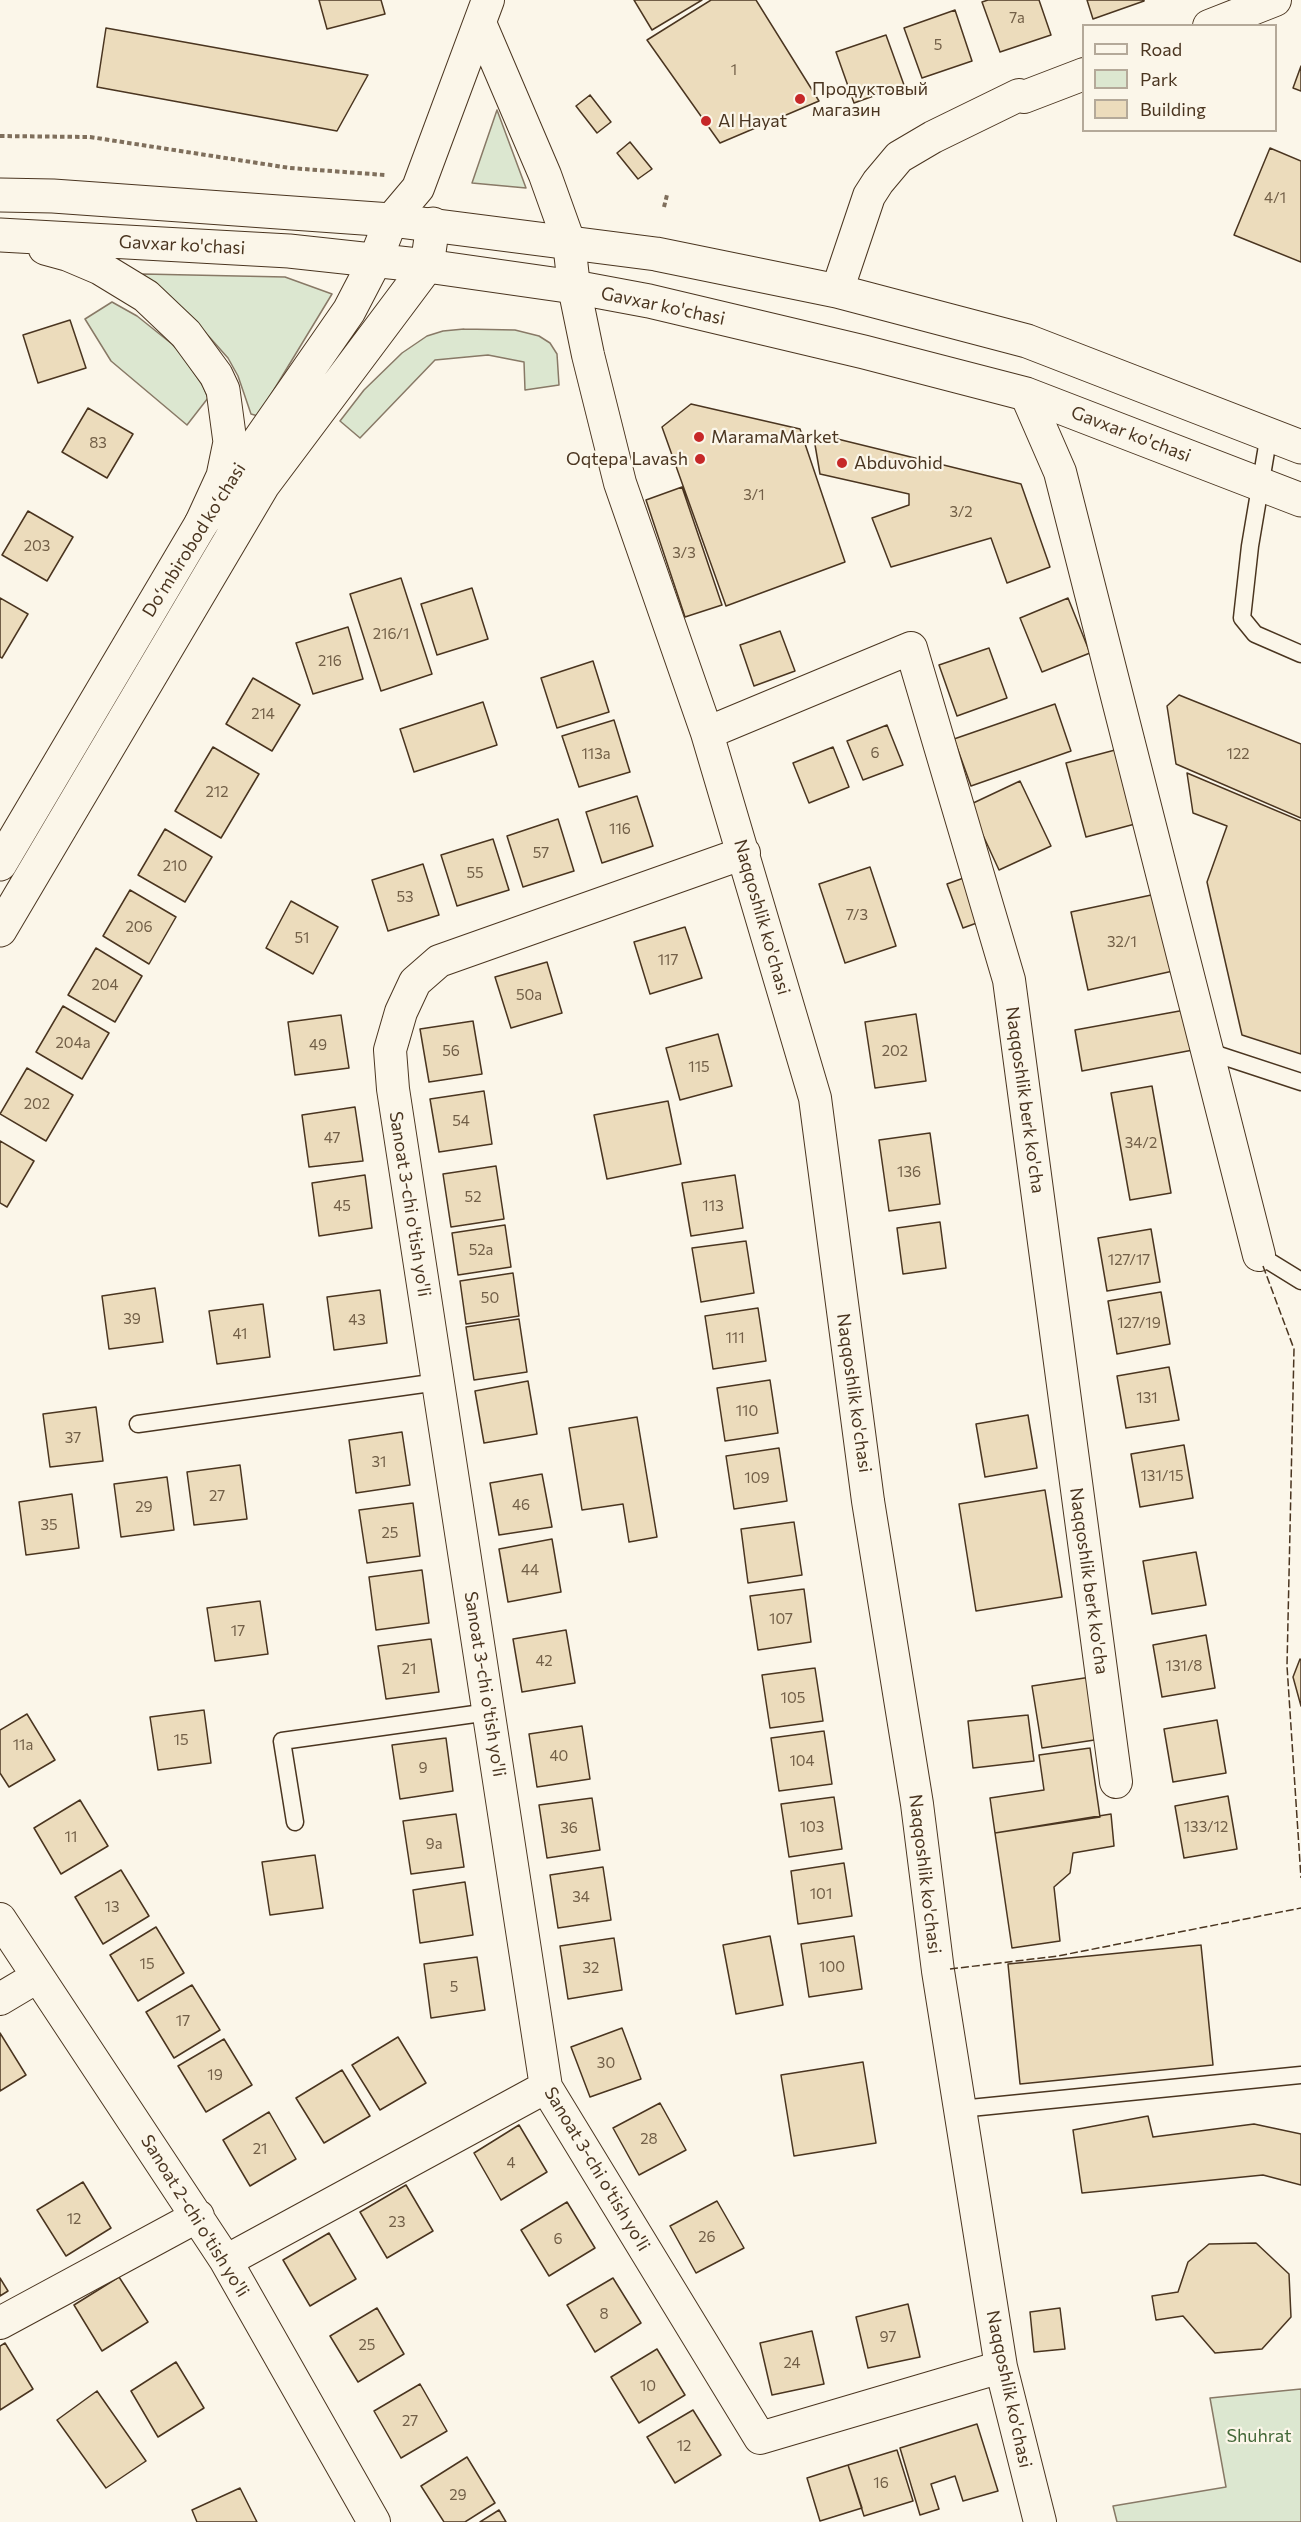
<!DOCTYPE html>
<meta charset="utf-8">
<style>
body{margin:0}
#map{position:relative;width:1301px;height:2522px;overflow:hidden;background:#fbf6e9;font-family:Commissioner,sans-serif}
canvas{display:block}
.legend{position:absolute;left:1082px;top:24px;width:195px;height:108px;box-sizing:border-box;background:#fbf6e9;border:2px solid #b4a999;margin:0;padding:8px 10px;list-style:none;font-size:18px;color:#4a3520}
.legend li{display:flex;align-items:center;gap:12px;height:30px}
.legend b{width:30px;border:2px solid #b4a999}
</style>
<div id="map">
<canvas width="1301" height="2522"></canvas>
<ul class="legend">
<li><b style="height:8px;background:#fbf6e9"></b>Road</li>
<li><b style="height:16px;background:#dce7d0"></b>Park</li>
<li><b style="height:16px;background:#ecdcbc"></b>Building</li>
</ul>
</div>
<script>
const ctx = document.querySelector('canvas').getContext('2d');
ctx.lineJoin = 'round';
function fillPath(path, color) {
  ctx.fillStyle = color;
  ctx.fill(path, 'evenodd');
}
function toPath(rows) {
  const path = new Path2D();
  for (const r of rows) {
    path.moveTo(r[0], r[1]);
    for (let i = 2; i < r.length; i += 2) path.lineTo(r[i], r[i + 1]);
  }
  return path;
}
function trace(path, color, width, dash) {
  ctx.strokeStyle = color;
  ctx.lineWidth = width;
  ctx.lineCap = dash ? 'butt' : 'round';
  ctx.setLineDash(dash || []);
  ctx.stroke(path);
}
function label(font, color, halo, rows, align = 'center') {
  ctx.font = font + ' Commissioner,sans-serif';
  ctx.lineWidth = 4.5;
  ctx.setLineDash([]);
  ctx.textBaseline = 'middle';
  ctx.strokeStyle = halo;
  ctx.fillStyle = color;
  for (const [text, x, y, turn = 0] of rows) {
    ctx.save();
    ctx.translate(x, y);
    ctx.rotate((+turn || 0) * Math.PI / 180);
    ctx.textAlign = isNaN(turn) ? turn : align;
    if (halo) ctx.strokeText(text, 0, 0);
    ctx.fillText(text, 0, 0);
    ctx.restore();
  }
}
const green = toPath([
 [497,110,526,188,472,183,497,110],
 [143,274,285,277,332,294,258,416,251,414,238,376,228,358,196,322,143,278,143,274],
 [112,302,137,316,172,344,182,355,203,386,208,398,187,425,111,361,85,319,112,302],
 [464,329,515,330,539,336,550,343,557,354,559,385,525,390,524,362,488,355,435,360,360,438,340,421,364,390,402,353,427,336,443,331,464,329],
 [1301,2389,1301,2522,1117,2522,1113,2506,1226,2487,1210,2398,1301,2389]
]);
const building = toPath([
 [319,0,381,0,385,14,327,29,319,0],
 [634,0,702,0,652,30,634,0],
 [711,0,756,0,819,101,720,143,647,40,711,0],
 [988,0,1039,0,1051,35,1000,52,982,2,988,0],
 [1087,0,1144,0,1144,1,1093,19,1087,0],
 [955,10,972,61,922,78,904,28,955,10],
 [106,28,368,75,337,131,97,87,106,28],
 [886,35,904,85,854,103,836,52,886,35],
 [1301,66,1301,91,1293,88,1301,66],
 [590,95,611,122,597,133,576,106,590,95],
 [630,142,652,169,638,179,617,153,630,142],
 [1270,148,1301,161,1301,262,1234,235,1270,148],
 [70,320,86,368,38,383,23,335,70,320],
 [691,404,800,429,845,562,726,606,662,427,691,404],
 [88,408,133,434,107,478,62,452,88,408],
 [813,433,1021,484,1050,567,1007,583,991,538,891,567,872,518,909,505,909,494,820,474,813,433],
 [682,487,722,605,685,617,646,500,682,487],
 [28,511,73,537,47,581,2,555,28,511],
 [401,578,432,674,381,691,350,594,401,578],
 [472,588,488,639,437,655,421,604,472,588],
 [0,598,28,614,2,658,0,657,0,598],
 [1068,598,1090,653,1042,672,1020,618,1068,598],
 [348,627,363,679,313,694,296,643,348,627],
 [780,631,795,671,754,686,740,645,780,631],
 [989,648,1007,698,957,716,939,665,989,648],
 [593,661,609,712,557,728,541,678,593,661],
 [253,678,300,705,272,751,226,724,253,678],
 [1179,695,1301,744,1301,818,1176,764,1167,706,1179,695],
 [483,702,497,745,414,772,400,729,483,702],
 [1055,704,1071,751,971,786,954,739,1055,704],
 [614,720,630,772,579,787,562,736,614,720],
 [887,725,903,765,863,780,847,741,887,725],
 [213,747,259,774,221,838,175,811,213,747],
 [833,747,849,787,809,803,793,763,833,747],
 [1115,750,1135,824,1086,837,1066,763,1115,750],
 [1187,773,1301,821,1301,1054,1242,1035,1207,882,1227,826,1193,813,1187,773],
 [1020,781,1051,846,999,870,969,805,1020,781],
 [637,796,653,846,602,863,586,812,637,796],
 [558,819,574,871,523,887,507,836,558,819],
 [165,829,212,857,185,902,138,875,165,829],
 [493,839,509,890,457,906,441,855,493,839],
 [423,864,439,915,388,931,372,880,423,864],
 [870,867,896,946,845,963,819,884,870,867],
 [969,876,985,920,963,928,947,884,969,876],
 [130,890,176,917,149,964,103,936,130,890],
 [1156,894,1173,971,1088,990,1071,912,1156,894],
 [291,901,338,927,313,974,266,948,291,901],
 [685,927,702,978,650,994,634,942,685,927],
 [96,948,142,976,115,1022,68,995,96,948],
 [547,962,562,1013,511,1028,495,977,547,962],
 [63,1006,109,1033,82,1079,36,1052,63,1006],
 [1185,1010,1193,1050,1082,1071,1075,1030,1185,1010],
 [916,1014,926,1081,875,1088,865,1022,916,1014],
 [341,1015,349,1068,295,1075,288,1022,341,1015],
 [473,1021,482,1074,429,1082,420,1029,473,1021],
 [718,1034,732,1086,680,1100,666,1048,718,1034],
 [27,1068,73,1095,46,1141,0,1114,27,1068],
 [1152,1086,1171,1193,1130,1200,1111,1093,1152,1086],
 [484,1091,492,1144,439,1152,430,1099,484,1091],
 [668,1101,681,1164,607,1179,594,1115,668,1101],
 [355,1107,363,1161,309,1167,302,1115,355,1107],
 [930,1133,940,1204,889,1211,879,1140,930,1133],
 [0,1141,34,1161,7,1207,0,1203,0,1141],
 [496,1166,504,1219,451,1227,443,1174,496,1166],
 [365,1175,372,1228,319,1236,312,1183,365,1175],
 [735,1175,743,1228,691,1236,682,1183,735,1175],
 [940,1222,946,1268,903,1274,897,1228,940,1222],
 [505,1225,511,1267,458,1275,452,1233,505,1225],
 [1151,1229,1160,1282,1107,1291,1098,1238,1151,1229],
 [746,1241,754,1293,701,1302,692,1248,746,1241],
 [513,1273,519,1316,466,1324,460,1281,513,1273],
 [155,1288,163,1342,109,1349,102,1296,155,1288],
 [380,1290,387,1343,334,1350,327,1297,380,1290],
 [1161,1292,1170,1344,1117,1354,1108,1301,1161,1292],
 [263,1304,270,1357,217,1364,209,1311,263,1304],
 [758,1308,766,1361,713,1369,705,1316,758,1308],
 [519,1319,527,1372,474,1380,466,1327,519,1319],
 [1169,1367,1179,1420,1126,1428,1117,1376,1169,1367],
 [770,1380,778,1433,725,1441,717,1388,770,1380],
 [528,1381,537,1434,484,1443,475,1391,528,1381],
 [96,1407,103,1461,50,1467,43,1414,96,1407],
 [1028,1415,1037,1468,985,1477,976,1424,1028,1415],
 [637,1417,657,1537,629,1542,623,1504,582,1510,569,1428,637,1417],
 [402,1432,410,1485,356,1493,349,1440,402,1432],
 [1184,1445,1193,1498,1140,1507,1131,1454,1184,1445],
 [779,1448,787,1501,734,1509,726,1456,779,1448],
 [240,1465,247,1519,194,1525,187,1472,240,1465],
 [542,1474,552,1527,499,1535,490,1483,542,1474],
 [167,1477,174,1530,121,1537,114,1484,167,1477],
 [1045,1490,1062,1597,976,1611,959,1504,1045,1490],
 [72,1494,79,1548,26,1555,19,1502,72,1494],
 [413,1503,420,1556,367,1563,359,1510,413,1503],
 [794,1522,802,1575,748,1583,741,1529,794,1522],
 [552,1539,561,1592,508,1602,499,1549,552,1539],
 [1196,1552,1206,1605,1152,1614,1143,1561,1196,1552],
 [422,1570,429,1623,376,1630,369,1577,422,1570],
 [804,1589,811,1642,758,1650,750,1596,804,1589],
 [260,1601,268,1654,215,1661,207,1608,260,1601],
 [566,1630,575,1683,522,1692,513,1639,566,1630],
 [1206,1635,1215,1688,1162,1697,1153,1645,1206,1635],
 [431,1639,439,1692,386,1699,378,1646,431,1639],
 [1300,1659,1301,1660,1301,1706,1293,1677,1300,1659],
 [815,1668,823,1721,770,1728,762,1675,815,1668],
 [1091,1677,1101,1739,1042,1748,1032,1686,1091,1677],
 [204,1710,211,1763,158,1770,150,1717,204,1710],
 [27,1714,55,1760,9,1787,0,1773,0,1730,27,1714],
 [1028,1715,1034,1761,973,1768,968,1721,1028,1715],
 [1217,1720,1226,1773,1173,1782,1164,1729,1217,1720],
 [582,1726,590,1779,537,1787,529,1734,582,1726],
 [824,1731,832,1784,779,1791,771,1738,824,1731],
 [446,1738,453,1791,400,1799,392,1745,446,1738],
 [1090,1748,1100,1817,995,1833,990,1798,1044,1790,1039,1755,1090,1748],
 [1228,1796,1237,1849,1184,1858,1175,1806,1228,1796],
 [834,1797,842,1849,789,1857,781,1804,834,1797],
 [592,1798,600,1850,547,1858,539,1805,592,1798],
 [80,1800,108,1846,61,1874,34,1828,80,1800],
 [456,1814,464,1867,411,1874,403,1821,456,1814],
 [1111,1814,1114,1846,1073,1853,1070,1873,1054,1887,1060,1941,1012,1948,995,1833,1111,1814],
 [315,1855,323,1908,270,1915,262,1862,315,1855],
 [844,1863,852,1916,798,1924,791,1871,844,1863],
 [603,1867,611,1920,558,1928,550,1875,603,1867],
 [121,1870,149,1916,103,1944,75,1897,121,1870],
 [465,1882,473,1935,420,1943,413,1890,465,1882],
 [156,1927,184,1973,138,2001,110,1955,156,1927],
 [770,1936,783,2005,736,2014,723,1945,770,1936],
 [854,1936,862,1989,809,1997,801,1944,854,1936],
 [614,1938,622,1990,568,1999,560,1946,614,1938],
 [1201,1945,1213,2065,1020,2084,1008,1964,1201,1945],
 [477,1957,485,2010,431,2018,424,1964,477,1957],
 [192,1985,220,2030,174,2058,146,2012,192,1985],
 [622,2028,641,2079,590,2097,571,2047,622,2028],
 [0,2033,26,2075,0,2091,0,2033],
 [398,2037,426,2083,380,2110,352,2065,398,2037],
 [224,2039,252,2085,206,2112,178,2066,224,2039],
 [863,2062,876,2143,794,2156,781,2075,863,2062],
 [342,2070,370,2116,324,2143,296,2098,342,2070],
 [660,2103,686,2150,639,2175,613,2128,660,2103],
 [269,2112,296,2159,250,2186,223,2140,269,2112],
 [1148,2116,1153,2137,1254,2124,1301,2134,1301,2185,1263,2175,1082,2193,1073,2130,1148,2116],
 [519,2125,547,2172,501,2200,474,2153,519,2125],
 [83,2182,111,2228,66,2256,37,2210,83,2182],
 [406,2185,433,2231,387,2258,360,2212,406,2185],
 [717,2201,744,2248,696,2273,670,2226,717,2201],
 [567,2202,595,2248,549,2276,521,2230,567,2202],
 [329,2233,356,2279,310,2306,283,2260,329,2233],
 [1256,2243,1289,2274,1291,2317,1262,2349,1215,2353,1183,2316,1156,2320,1152,2296,1178,2292,1188,2262,1209,2244,1256,2243],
 [119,2277,148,2322,102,2351,74,2305,119,2277],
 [0,2278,8,2291,0,2296,0,2278],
 [613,2278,641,2323,595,2352,567,2305,613,2278],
 [908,2304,920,2357,868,2368,856,2317,908,2304],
 [377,2308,404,2354,358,2382,330,2336,377,2308],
 [1060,2308,1065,2349,1034,2352,1030,2312,1060,2308],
 [812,2331,824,2384,772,2395,760,2343,812,2331],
 [5,2343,33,2389,0,2410,0,2346,5,2343],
 [657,2349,685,2395,639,2423,611,2377,657,2349],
 [176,2362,204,2408,158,2437,131,2391,176,2362],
 [420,2384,447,2431,401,2458,374,2411,420,2384],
 [97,2391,146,2461,106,2488,57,2420,97,2391],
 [693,2410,721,2455,675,2483,647,2437,693,2410],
 [977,2424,998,2491,963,2501,955,2476,931,2484,939,2509,920,2515,900,2448,977,2424],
 [897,2450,913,2501,864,2516,848,2465,897,2450],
 [467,2457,495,2503,465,2522,444,2522,421,2486,467,2457],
 [848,2465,862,2508,820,2521,807,2478,848,2465],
 [240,2488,257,2522,197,2522,192,2510,240,2488],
 [499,2510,506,2522,480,2522,499,2510]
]);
const path = toPath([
 [0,136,90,137,290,168,385,175],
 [664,207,667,195]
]);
const lane = toPath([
 [1269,434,1250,546,1242,618,1255,634,1301,654],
 [1207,1051,1301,1082],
 [1259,1255,1301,1281],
 [138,1424,438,1382],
 [295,1822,282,1741,489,1712],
 [960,2109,1301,2075]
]);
const street = toPath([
 [480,23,545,175,569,242,574,287,588,355,620,483,707,733,815,1098,868,1501,917,1804,938,1971,1001,2367,1040,2522],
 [1209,26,1275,0],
 [391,220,418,188,488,0],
 [837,291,869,196,878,182,899,157,933,137,1019,95,1024,97,1084,74],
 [1026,394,1060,472,1259,1255],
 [707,733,911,648,1009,980,1116,1782],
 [744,853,439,961,415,982,401,1012,390,1050,393,1089,546,2087,760,2438,1001,2367],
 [0,1919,226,2261,374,2522],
 [0,1999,37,1977],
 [226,2261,546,2087],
 [0,2323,198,2216]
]);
const secondary = toPath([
 [0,864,201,524,349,311,375,261,391,220],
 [0,930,263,485,427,266,433,224]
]);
const primary = toPath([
 [0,195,53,196,391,220,656,254,837,291,1027,341,1301,447],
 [0,235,289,251,427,266,574,287,649,301,864,352,1026,394,1301,500],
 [45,248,67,254,100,268,146,296,186,334,216,375,223,390,230,442,223,476,201,524]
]);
const fence = toPath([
 [1263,1266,1294,1349,1287,1666,1301,1878],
 [950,1969,1058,1956,1301,1908]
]);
const markers = [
 [800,99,6,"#c62828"],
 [706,121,6,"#c62828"],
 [699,437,6,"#c62828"],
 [700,459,6,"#c62828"],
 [842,463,6,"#c62828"]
];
const numberNames = [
 ["7а",1017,18],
 ["5",938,45],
 ["1",734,70],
 ["4/1",1275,198],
 ["83",98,443],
 ["3/1",754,495],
 ["3/2",961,512],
 ["203",37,546],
 ["3/3",684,553],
 ["216/1",391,634],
 ["216",330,661],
 ["214",263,714],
 ["6",875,753],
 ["113а",596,754],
 ["122",1238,754],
 ["212",217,792],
 ["116",620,829],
 ["57",541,853],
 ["210",175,866],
 ["55",475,873],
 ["53",405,897],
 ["7/3",857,915],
 ["206",139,927],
 ["51",302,938],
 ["32/1",1122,942],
 ["117",668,960],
 ["204",105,985],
 ["50а",529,995],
 ["204а",73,1043],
 ["49",318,1045],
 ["56",451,1051],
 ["202",895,1051],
 ["115",699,1067],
 ["202",37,1104],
 ["54",461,1121],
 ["47",332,1138],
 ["34/2",1141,1143],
 ["136",909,1172],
 ["52",473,1197],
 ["45",342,1206],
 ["113",713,1206],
 ["52а",481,1250],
 ["127/17",1129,1260],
 ["50",490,1298],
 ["39",132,1319],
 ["43",357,1320],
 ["127/19",1139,1323],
 ["41",240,1334],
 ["111",735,1338],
 ["131",1147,1398],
 ["110",747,1411],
 ["37",73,1438],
 ["31",379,1462],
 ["131/15",1162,1476],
 ["109",757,1478],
 ["27",217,1496],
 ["46",521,1505],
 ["29",144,1507],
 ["35",49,1525],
 ["25",390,1533],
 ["44",530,1570],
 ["107",781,1619],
 ["17",238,1631],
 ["42",544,1661],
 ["131/8",1184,1666],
 ["21",409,1669],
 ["105",793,1698],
 ["15",181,1740],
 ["11а",23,1745],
 ["40",559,1756],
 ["104",802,1761],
 ["9",423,1768],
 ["103",812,1827],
 ["133/12",1206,1827],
 ["36",569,1828],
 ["11",71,1837],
 ["9а",434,1844],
 ["101",821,1894],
 ["34",581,1897],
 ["13",112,1907],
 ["15",147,1964],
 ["100",832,1967],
 ["32",591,1968],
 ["5",454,1987],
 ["17",183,2021],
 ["30",606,2063],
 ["19",215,2075],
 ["28",649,2139],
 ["21",260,2149],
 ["4",511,2163],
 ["12",74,2219],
 ["23",397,2222],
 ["26",707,2237],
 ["6",558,2239],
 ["8",604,2314],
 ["97",888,2337],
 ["25",367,2345],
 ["24",792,2363],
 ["10",648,2386],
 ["27",410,2421],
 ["12",684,2446],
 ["16",881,2483],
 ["29",458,2495]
];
const poiNames = [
 ["Продуктовый",812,89],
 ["магазин",812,110],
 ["Al Hayat",718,121],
 ["MaramaMarket",711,437],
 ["Oqtepa Lavash",688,459,"right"],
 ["Abduvohid",854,463]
];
const streetNames = [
 ["Gavxar ko'chasi",182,245,3],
 ["Gavxar ko'chasi",663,306,12],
 ["Gavxar ko'chasi",1131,434,21],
 ["Doʻmbirobod koʻchasi",194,540,-58],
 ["Naqqoshlik ko'chasi",762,917,74],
 ["Naqqoshlik berk ko'cha",1025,1100,82],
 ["Sanoat 3-chi o'tish yo'li",410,1204,81],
 ["Naqqoshlik ko'chasi",854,1393,82],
 ["Naqqoshlik berk ko'cha",1089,1581,82],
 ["Sanoat 3-chi o'tish yo'li",485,1684,81],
 ["Naqqoshlik ko'chasi",925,1874,83],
 ["Sanoat 3-chi o'tish yo'li",597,2169,59],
 ["Sanoat 2-chi o'tish yo'li",195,2216,58],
 ["Naqqoshlik ko'chasi",1009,2389,78]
];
const parkNames = [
 ["Shuhrat",1259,2436]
];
fillPath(green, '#dce7d0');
trace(green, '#887966', 1.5);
fillPath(building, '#ecdcbc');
trace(building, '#4a3520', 1.5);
trace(lane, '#4a3520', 19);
trace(street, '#4a3520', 34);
trace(secondary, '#4a3520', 35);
trace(primary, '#4a3520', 35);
trace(path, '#7f6f5c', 4, [4.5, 3]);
trace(lane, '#fbf6e9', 16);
trace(street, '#fbf6e9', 32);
trace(secondary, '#fbf6e9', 33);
trace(primary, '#fbf6e9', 33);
trace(fence, '#4a3520', 1.5, [8, 3]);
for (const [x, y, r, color] of markers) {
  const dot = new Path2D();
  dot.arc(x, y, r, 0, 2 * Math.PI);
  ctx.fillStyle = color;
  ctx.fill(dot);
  trace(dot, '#fbf6e9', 2);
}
label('15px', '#725f47', null, numberNames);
label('18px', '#4a3520', '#fbf6e9', poiNames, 'left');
label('18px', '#4a3520', '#fbf6e9', streetNames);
label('18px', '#436837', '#fbf6e9', parkNames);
</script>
